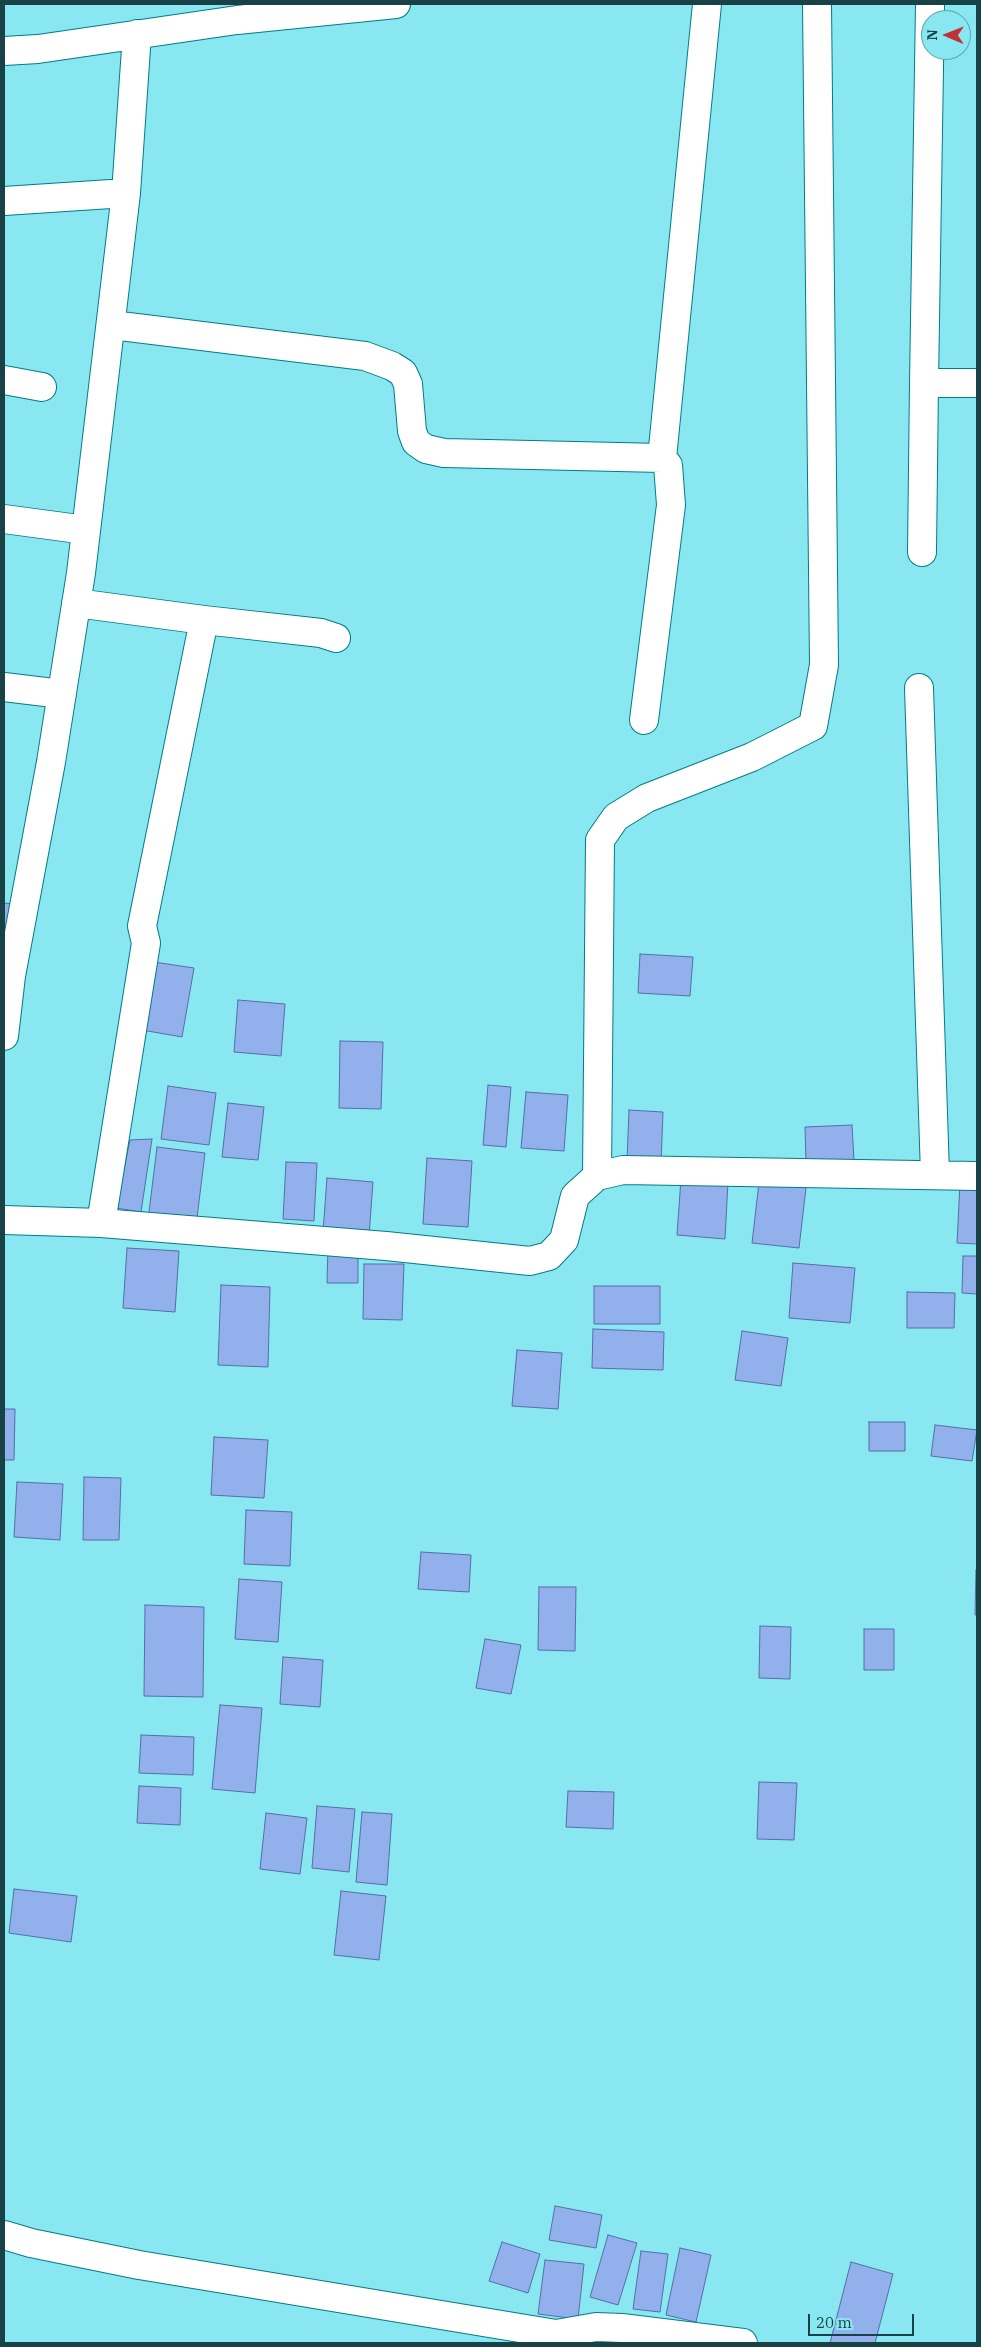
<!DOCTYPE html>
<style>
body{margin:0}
#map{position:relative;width:981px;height:2347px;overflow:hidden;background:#88e7f0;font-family:"IBM Plex Serif",serif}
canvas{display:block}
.frame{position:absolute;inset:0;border:5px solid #194246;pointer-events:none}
.north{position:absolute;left:921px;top:10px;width:50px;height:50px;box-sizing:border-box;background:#88e7f0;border:1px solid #5ca5ac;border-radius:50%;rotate:271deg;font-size:14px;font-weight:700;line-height:20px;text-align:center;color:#194246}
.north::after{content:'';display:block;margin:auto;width:18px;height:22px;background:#c13139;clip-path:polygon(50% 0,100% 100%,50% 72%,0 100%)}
.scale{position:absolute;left:808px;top:2314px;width:106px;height:22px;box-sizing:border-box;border:2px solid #194246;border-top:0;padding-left:6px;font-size:15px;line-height:18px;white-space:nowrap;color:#194246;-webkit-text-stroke:4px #88e7f0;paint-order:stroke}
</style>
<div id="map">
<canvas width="981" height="2347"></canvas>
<div class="frame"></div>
<div class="north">N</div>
<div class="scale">20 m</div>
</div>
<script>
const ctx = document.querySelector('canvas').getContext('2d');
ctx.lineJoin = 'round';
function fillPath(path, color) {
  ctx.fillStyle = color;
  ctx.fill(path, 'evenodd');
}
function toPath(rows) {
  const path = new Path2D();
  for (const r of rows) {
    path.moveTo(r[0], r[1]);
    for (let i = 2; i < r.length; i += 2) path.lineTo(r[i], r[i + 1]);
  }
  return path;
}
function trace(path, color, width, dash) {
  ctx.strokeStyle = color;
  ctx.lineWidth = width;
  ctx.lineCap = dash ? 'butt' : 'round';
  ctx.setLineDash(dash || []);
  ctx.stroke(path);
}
const building = toPath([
 [4,903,14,904,4,972,4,903],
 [640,954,693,957,690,996,638,993,640,954],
 [154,962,194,968,182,1037,142,1030,154,962],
 [238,1000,285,1004,281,1056,234,1052,238,1000],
 [340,1041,383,1042,381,1109,339,1108,340,1041],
 [488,1085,511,1087,506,1147,483,1145,488,1085],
 [168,1086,216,1093,209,1145,161,1139,168,1086],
 [526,1092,568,1095,564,1151,521,1148,526,1092],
 [228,1103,264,1107,258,1160,222,1157,228,1103],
 [629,1110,663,1112,661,1163,627,1161,629,1110],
 [852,1125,854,1161,806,1163,805,1127,852,1125],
 [152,1139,141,1212,116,1208,130,1140,152,1139],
 [157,1147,205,1153,196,1226,148,1220,157,1147],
 [427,1158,472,1161,468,1227,423,1224,427,1158],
 [286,1162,317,1163,314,1221,283,1219,286,1162],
 [760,1174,807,1179,799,1248,752,1243,760,1174],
 [327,1178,373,1182,369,1236,323,1232,327,1178],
 [681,1179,728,1182,725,1239,677,1235,681,1179],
 [960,1183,977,1184,977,1244,957,1243,960,1183],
 [328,1247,358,1247,358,1283,327,1283,328,1247],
 [127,1248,179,1251,175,1312,123,1308,127,1248],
 [963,1256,977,1256,977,1294,962,1293,963,1256],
 [793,1263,855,1268,850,1323,789,1318,793,1263],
 [364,1264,404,1264,402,1320,363,1319,364,1264],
 [221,1285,270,1287,268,1367,218,1365,221,1285],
 [594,1286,660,1286,660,1324,594,1324,594,1286],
 [907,1292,955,1293,954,1328,907,1328,907,1292],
 [593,1329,664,1332,663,1370,592,1368,593,1329],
 [742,1331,788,1338,781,1386,735,1380,742,1331],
 [517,1350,562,1353,558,1409,512,1406,517,1350],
 [4,1409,15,1409,14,1460,4,1460,4,1409],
 [869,1422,905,1422,905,1451,869,1451,869,1422],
 [935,1425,977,1430,972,1461,931,1456,935,1425],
 [214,1437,268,1440,264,1498,211,1495,214,1437],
 [84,1477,121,1478,119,1540,83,1540,84,1477],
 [17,1482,63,1484,60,1540,14,1537,17,1482],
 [246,1510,292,1512,290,1566,244,1564,246,1510],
 [421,1552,471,1555,469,1592,418,1589,421,1552],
 [976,1570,977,1570,977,1615,975,1615,976,1570],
 [239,1579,282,1582,278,1642,235,1639,239,1579],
 [539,1587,576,1587,575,1651,538,1650,539,1587],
 [145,1605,204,1607,203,1697,144,1696,145,1605],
 [760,1626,791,1627,790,1679,759,1678,760,1626],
 [864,1629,894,1629,894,1670,864,1670,864,1629],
 [485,1639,521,1645,511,1694,476,1688,485,1639],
 [283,1657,323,1660,320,1707,280,1704,283,1657],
 [220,1705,262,1708,255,1793,212,1789,220,1705],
 [141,1735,194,1737,193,1775,139,1773,141,1735],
 [759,1782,797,1783,794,1840,757,1839,759,1782],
 [139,1786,181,1788,180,1825,137,1823,139,1786],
 [568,1791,614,1792,613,1829,566,1827,568,1791],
 [317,1806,355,1809,349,1872,312,1868,317,1806],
 [362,1812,392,1814,387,1885,356,1882,362,1812],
 [266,1813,307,1818,300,1874,260,1869,266,1813],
 [14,1889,77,1896,71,1942,9,1933,14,1889],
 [341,1891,386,1896,379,1960,334,1955,341,1891],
 [555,2206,602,2215,596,2248,549,2240,555,2206],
 [608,2235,637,2243,618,2305,590,2297,608,2235],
 [502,2242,540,2254,528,2293,489,2281,502,2242],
 [680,2248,711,2255,696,2322,666,2315,680,2248],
 [641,2251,668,2254,660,2312,633,2309,641,2251],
 [545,2260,584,2264,578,2319,538,2314,545,2260],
 [851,2262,893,2274,875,2343,830,2343,851,2262],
 [588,2334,625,2338,624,2343,587,2343,588,2334]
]);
const minor = toPath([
 [930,4,924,383,977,383],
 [4,51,38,49,237,20,396,4],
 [4,201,126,193],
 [112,325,365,356,392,366,403,373,408,384,412,431,416,442,426,449,444,453,662,458,668,465,671,505,644,720],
 [4,380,42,387],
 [662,458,707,4],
 [4,519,86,530],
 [922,552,924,383],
 [76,603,204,620,321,633,336,638],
 [4,687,62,694],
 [919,688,935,1174],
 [4,1036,11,976,51,762,81,573,126,193,137,34],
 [597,1176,600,840,616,817,647,798,752,757,813,726,824,665,817,4],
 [4,1220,101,1223,386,1246,530,1261,549,1256,564,1240,575,1196,597,1176,623,1170,977,1176],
 [101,1223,146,943,142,926,204,620],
 [4,2235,31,2243,139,2265,556,2334,565,2339,567,2343],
 [556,2334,596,2327,622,2328,743,2343]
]);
fillPath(building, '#92b1ec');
trace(building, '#536fa5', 1);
trace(minor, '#007c85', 30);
trace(minor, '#fff', 28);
</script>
